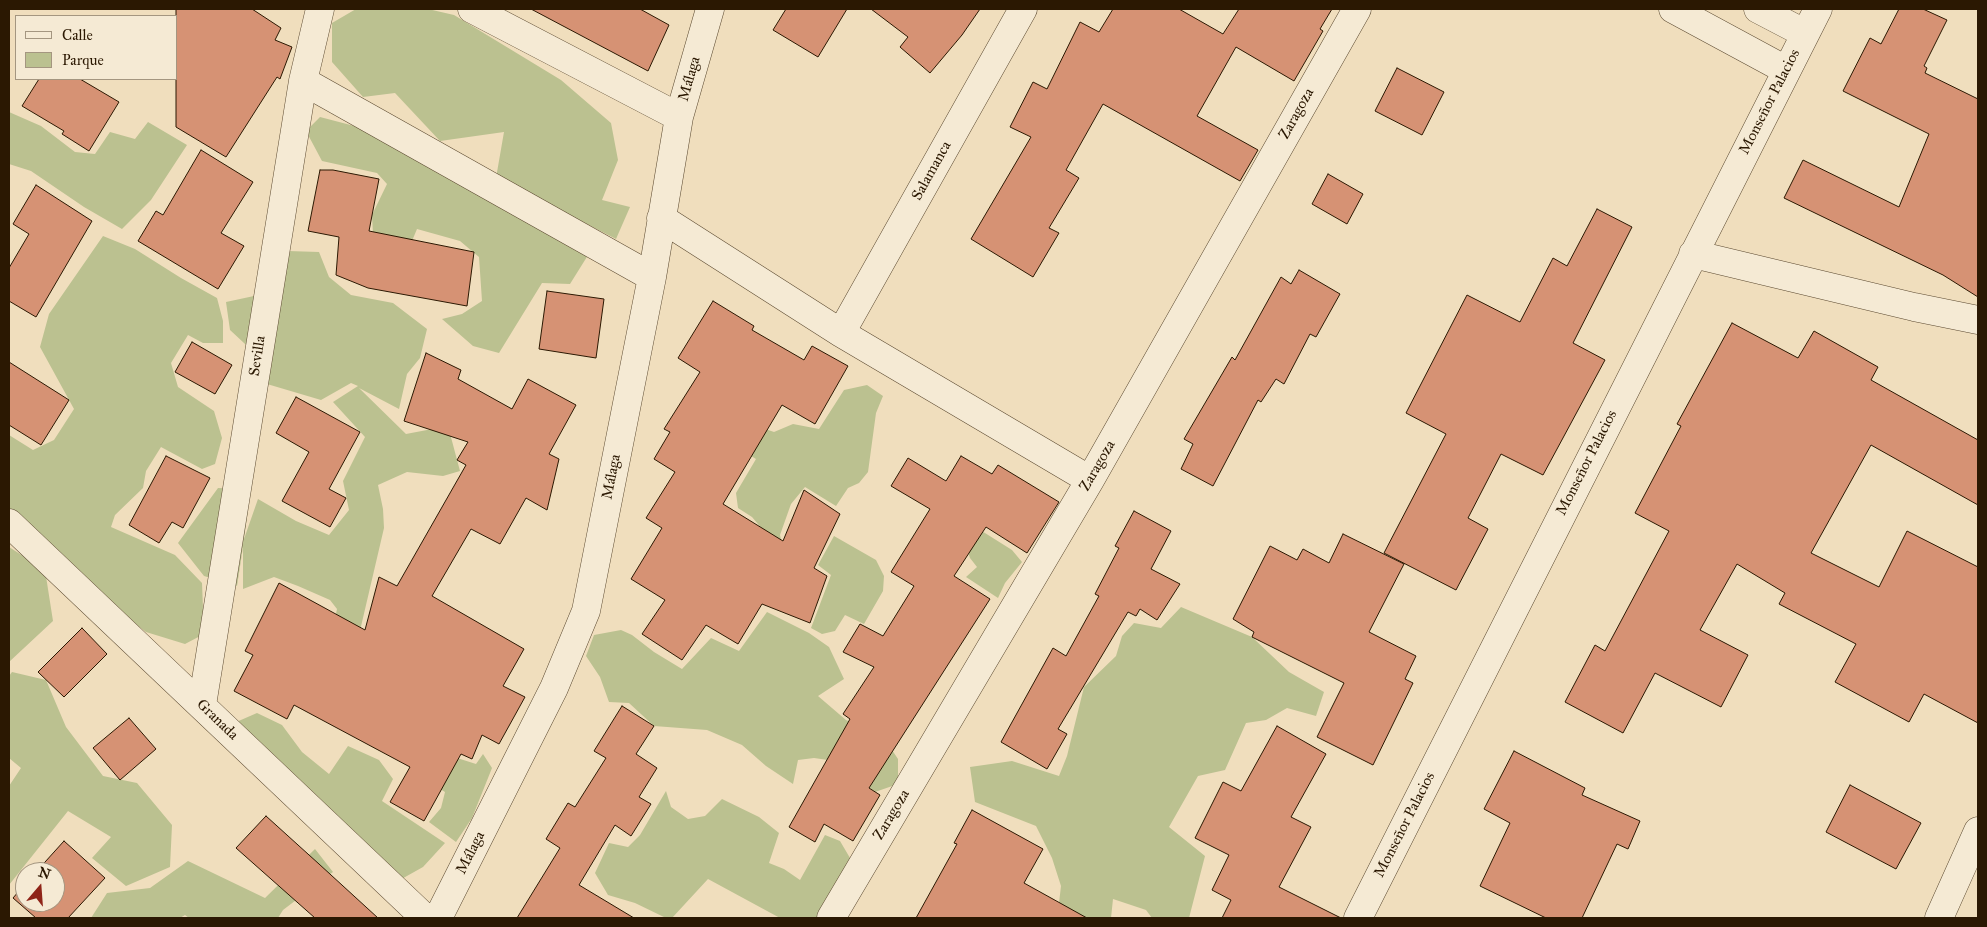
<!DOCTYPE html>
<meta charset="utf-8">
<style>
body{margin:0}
#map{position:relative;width:1987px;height:927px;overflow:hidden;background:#f0debd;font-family:"IM FELL Great Primer",serif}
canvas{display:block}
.frame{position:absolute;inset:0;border:10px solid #2b1802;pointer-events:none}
.legend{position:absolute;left:15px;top:15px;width:162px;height:65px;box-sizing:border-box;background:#f5ead4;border:1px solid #a49680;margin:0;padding:6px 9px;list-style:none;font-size:15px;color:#2b1802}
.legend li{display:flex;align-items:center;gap:10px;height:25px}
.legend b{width:25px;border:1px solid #a49680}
.north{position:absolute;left:15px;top:862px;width:50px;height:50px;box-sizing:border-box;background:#f5ead4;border:1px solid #a49680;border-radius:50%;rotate:18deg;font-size:14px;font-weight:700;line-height:20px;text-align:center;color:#2b1802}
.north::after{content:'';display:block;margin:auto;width:18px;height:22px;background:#8f2418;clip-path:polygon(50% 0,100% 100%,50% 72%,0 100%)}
</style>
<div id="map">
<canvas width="1987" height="927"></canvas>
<div class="frame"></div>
<ul class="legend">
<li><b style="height:6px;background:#f5ead4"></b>Calle</li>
<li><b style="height:14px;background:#bbc190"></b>Parque</li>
</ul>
<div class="north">N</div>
</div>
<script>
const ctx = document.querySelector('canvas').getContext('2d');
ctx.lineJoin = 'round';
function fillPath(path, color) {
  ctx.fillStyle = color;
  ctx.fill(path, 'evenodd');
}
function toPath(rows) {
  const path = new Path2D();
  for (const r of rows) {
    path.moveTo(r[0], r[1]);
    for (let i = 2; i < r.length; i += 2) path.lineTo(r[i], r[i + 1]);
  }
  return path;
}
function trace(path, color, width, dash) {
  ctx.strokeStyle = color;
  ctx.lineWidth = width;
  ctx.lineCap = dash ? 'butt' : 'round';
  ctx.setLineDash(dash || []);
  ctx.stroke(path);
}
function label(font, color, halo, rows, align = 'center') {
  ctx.font = font + ' "IM FELL Great Primer",serif';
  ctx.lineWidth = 4;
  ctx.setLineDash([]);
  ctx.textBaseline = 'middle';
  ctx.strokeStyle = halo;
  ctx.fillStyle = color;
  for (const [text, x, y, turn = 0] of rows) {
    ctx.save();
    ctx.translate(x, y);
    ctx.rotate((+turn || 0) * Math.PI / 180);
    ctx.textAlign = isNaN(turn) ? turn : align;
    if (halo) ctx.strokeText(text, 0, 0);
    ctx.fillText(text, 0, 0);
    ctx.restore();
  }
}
const green = toPath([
 [356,9,428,9,454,15,561,80,611,123,618,160,602,200,630,207,616,239,511,185,590,252,570,284,542,283,499,353,473,346,442,319,462,314,482,301,479,257,460,241,417,229,404,260,374,254,372,215,387,184,377,173,322,161,306,131,320,117,381,133,496,178,504,132,440,141,395,93,363,97,332,62,332,23],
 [9,112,41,126,75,152,95,154,110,132,135,139,148,122,187,145,151,200,122,229,84,207,31,171,9,164],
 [103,236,135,249,181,278,217,298,223,321,223,343,203,343,188,335,171,363,178,387,214,411,222,438,215,464,202,469,161,447,146,471,143,488,115,515,111,527,175,555,202,583,204,634,185,644,146,632,106,601,9,515,9,435,33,450,54,440,74,409,40,347,49,314],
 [288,251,319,252,329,277,351,295,393,303,427,329,420,358,407,374,399,409,359,388,406,434,448,426,460,471,443,476,407,472,378,485,383,509,384,528,359,635,332,633,337,609,330,600,298,586,274,577,243,589,243,547,237,586,204,576,178,543,218,488,237,489,248,509,244,539,258,499,296,521,329,535,349,510,343,481,365,437,333,402,358,386,351,383,321,400,267,384,258,356,230,330,226,302,254,296],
 [867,385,883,396,876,413,868,472,859,483,848,488,836,506,805,487,791,504,780,535,785,556,752,517,738,508,736,493,756,459,746,453,751,424,774,432,793,424,819,429,844,390],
 [977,528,1012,550,1022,562,1005,583,998,598,966,577,977,567,970,558,966,546],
 [834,536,876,560,884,576,883,591,864,624,845,615,835,631,822,634,811,628,831,575,818,565],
 [9,547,45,570,53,621,9,662],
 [1181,607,1252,637,1289,672,1324,692,1316,716,1287,708,1266,720,1246,723,1225,770,1198,776,1169,827,1205,856,1189,918,1152,918,1146,910,1113,899,1111,918,1054,918,1059,903,1061,886,1052,858,1036,826,975,802,970,767,1012,761,1059,776,1067,756,1084,687,1116,656,1122,636,1134,623,1161,628],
 [767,612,809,633,829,647,844,679,818,696,846,720,884,738,898,759,898,784,875,792,835,761,814,758,798,760,793,784,766,766,742,745,707,730,654,726,629,703,609,702,600,677,586,656,594,635,621,630,632,635,654,652,682,669,711,638,739,651],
 [12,672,46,680,66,727,103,776,137,783,172,825,170,867,126,886,92,858,111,837,68,811,9,885,9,786,21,768,9,758,9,676],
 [257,713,282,725,302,752,329,774,348,746,379,760,393,779,382,801,445,843,423,867,398,881,234,723],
 [483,754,492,768,472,818,456,842,429,822,441,808,445,792,429,782,454,757,476,764],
 [666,791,671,807,688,819,705,816,722,799,759,817,779,833,769,863,784,869,800,880,825,835,840,841,850,858,842,880,820,918,780,918,708,879,672,918,666,918,635,903,608,895,595,873,609,843,628,847,640,835],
 [315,849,333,872,283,910,278,918,189,918,185,915,180,918,91,918,107,893,150,888,188,861,265,898]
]);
const building = toPath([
 [176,9,252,9,281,28,275,40,292,47,280,79,277,77,226,157,176,127,176,9],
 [531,9,640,9,669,25,648,71,531,9],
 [786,9,847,9,818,57,773,30,786,9],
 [871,9,980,9,962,35,930,73,900,47,908,37,871,9],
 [1113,9,1179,9,1223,34,1239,9,1332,9,1320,29,1323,31,1294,81,1236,47,1197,116,1258,150,1240,181,1103,104,1066,170,1079,178,1049,228,1059,233,1033,277,971,239,1031,137,1010,127,1033,82,1047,89,1080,22,1099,32,1113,9],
 [1899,9,1923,9,1947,20,1924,66,1927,68,1925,73,1978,99,1978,297,1943,275,1784,198,1803,160,1899,207,1929,134,1843,91,1870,38,1881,44,1899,9],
 [1397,68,1444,92,1422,135,1375,111,1397,68],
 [39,79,80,79,119,102,89,151,62,134,64,131,22,106,39,79],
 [201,150,253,182,221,233,244,246,218,289,138,241,156,211,163,215,201,150],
 [320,170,333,170,379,179,369,231,474,252,467,306,368,288,336,275,339,237,308,231,320,170],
 [1328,174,1363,194,1347,224,1312,204,1328,174],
 [36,185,92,221,36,317,9,301,9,268,29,234,13,224,36,185],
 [1597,209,1632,227,1573,343,1605,360,1543,475,1501,454,1468,518,1488,529,1456,590,1384,553,1446,434,1406,413,1467,295,1520,322,1553,258,1567,266,1597,209],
 [1299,270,1340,294,1316,337,1310,334,1284,384,1276,379,1261,402,1258,400,1213,486,1181,469,1193,444,1184,439,1232,357,1235,360,1281,277,1291,284,1299,270],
 [547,291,604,299,596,358,539,349,547,291],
 [713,301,754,326,752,330,804,360,812,346,848,366,815,424,782,405,723,504,783,541,804,490,840,514,814,568,827,576,810,623,762,604,738,644,706,625,682,660,642,634,665,600,631,579,662,528,646,518,675,472,654,459,670,432,664,429,700,372,678,358,713,301],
 [1732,323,1798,358,1814,331,1878,367,1871,380,1978,440,1978,505,1871,445,1811,553,1879,587,1907,531,1978,567,1978,723,1924,694,1909,722,1835,682,1856,644,1779,604,1785,593,1737,564,1700,630,1748,655,1721,707,1655,673,1623,733,1565,702,1595,645,1605,651,1669,531,1635,513,1681,426,1677,424,1732,323],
 [192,342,232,365,215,394,175,372,192,342],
 [426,353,461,370,458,379,512,409,528,379,576,405,549,454,559,459,547,510,526,498,500,544,471,529,432,596,524,649,503,686,525,697,499,744,482,735,472,759,461,754,424,821,390,802,410,767,294,705,287,719,234,691,253,655,245,651,279,583,365,630,379,577,397,586,466,465,457,460,468,442,404,421,426,353],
 [9,362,69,400,41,445,9,425,9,362],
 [296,397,360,432,329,489,346,498,330,527,282,501,309,452,276,433,296,397],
 [166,456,210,478,183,528,172,522,159,543,129,525,166,456],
 [961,456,992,474,998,465,1059,502,1027,553,986,527,954,576,990,599,869,788,880,795,853,841,824,824,815,842,789,827,850,719,843,714,874,667,843,652,860,624,883,636,914,586,891,572,930,509,891,486,908,458,946,481,961,456],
 [1134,511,1171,531,1151,569,1180,584,1157,620,1140,609,1136,616,1128,612,1058,729,1067,734,1047,769,1001,742,1053,648,1066,656,1099,596,1095,594,1119,548,1115,546,1134,511],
 [1343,534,1404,564,1369,632,1416,656,1405,679,1413,683,1373,765,1317,737,1344,683,1252,637,1254,632,1233,619,1270,546,1297,560,1303,549,1329,563,1343,534],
 [82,628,107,654,64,697,38,672,82,628],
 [622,706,654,726,636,754,657,768,639,797,651,804,631,836,615,825,579,885,634,918,517,918,560,848,546,839,568,803,575,807,606,758,594,751,622,706],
 [129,718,156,749,120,780,93,748,129,718],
 [1277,726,1326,754,1291,817,1311,827,1279,887,1341,918,1222,918,1231,900,1212,890,1229,855,1195,838,1223,782,1241,791,1277,726],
 [1514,751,1585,788,1582,795,1640,821,1628,849,1617,844,1582,918,1546,918,1480,886,1510,823,1484,809,1514,751],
 [1850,785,1921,823,1896,869,1826,832,1850,785],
 [972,810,1043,849,1024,883,1087,918,916,918,957,844,954,843,972,810],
 [266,816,319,864,378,918,315,918,236,848,266,816],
 [64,841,105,878,68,918,36,918,13,898,25,884,25,902,55,902,55,872,36,872,64,841]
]);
const minor = toPath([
 [472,9,679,117],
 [1673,9,1786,70],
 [1758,9,1804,33],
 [303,81,652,277],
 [661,218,841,333,1090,480],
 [1693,254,1914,307,1978,320],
 [841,333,1023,9],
 [9,523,425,918],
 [202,705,303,81,320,9],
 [438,918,554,688,586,611,652,277,679,117,710,9],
 [831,918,1090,480,1357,9],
 [1358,918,1818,9],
 [1939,918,1978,831]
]);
const streetNames = [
 ["Málaga",690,79,-74],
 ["Monseñor Palacios",1770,102,-63],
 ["Zaragoza",1297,114,-61],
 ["Salamanca",932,171,-61],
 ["Sevilla",258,356,-81],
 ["Monseñor Palacios",1587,463,-63],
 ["Zaragoza",1098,466,-60],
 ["Málaga",612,477,-79],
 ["Granada",217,720,44],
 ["Zaragoza",892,815,-59],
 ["Monseñor Palacios",1405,825,-63],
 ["Málaga",471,853,-63]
];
fillPath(green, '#bbc190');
fillPath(building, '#d69274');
trace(building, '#2b1802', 1);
trace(minor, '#5c4a31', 29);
trace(minor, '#f5ead4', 28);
label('15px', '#2b1802', '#f5ead4', streetNames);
</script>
